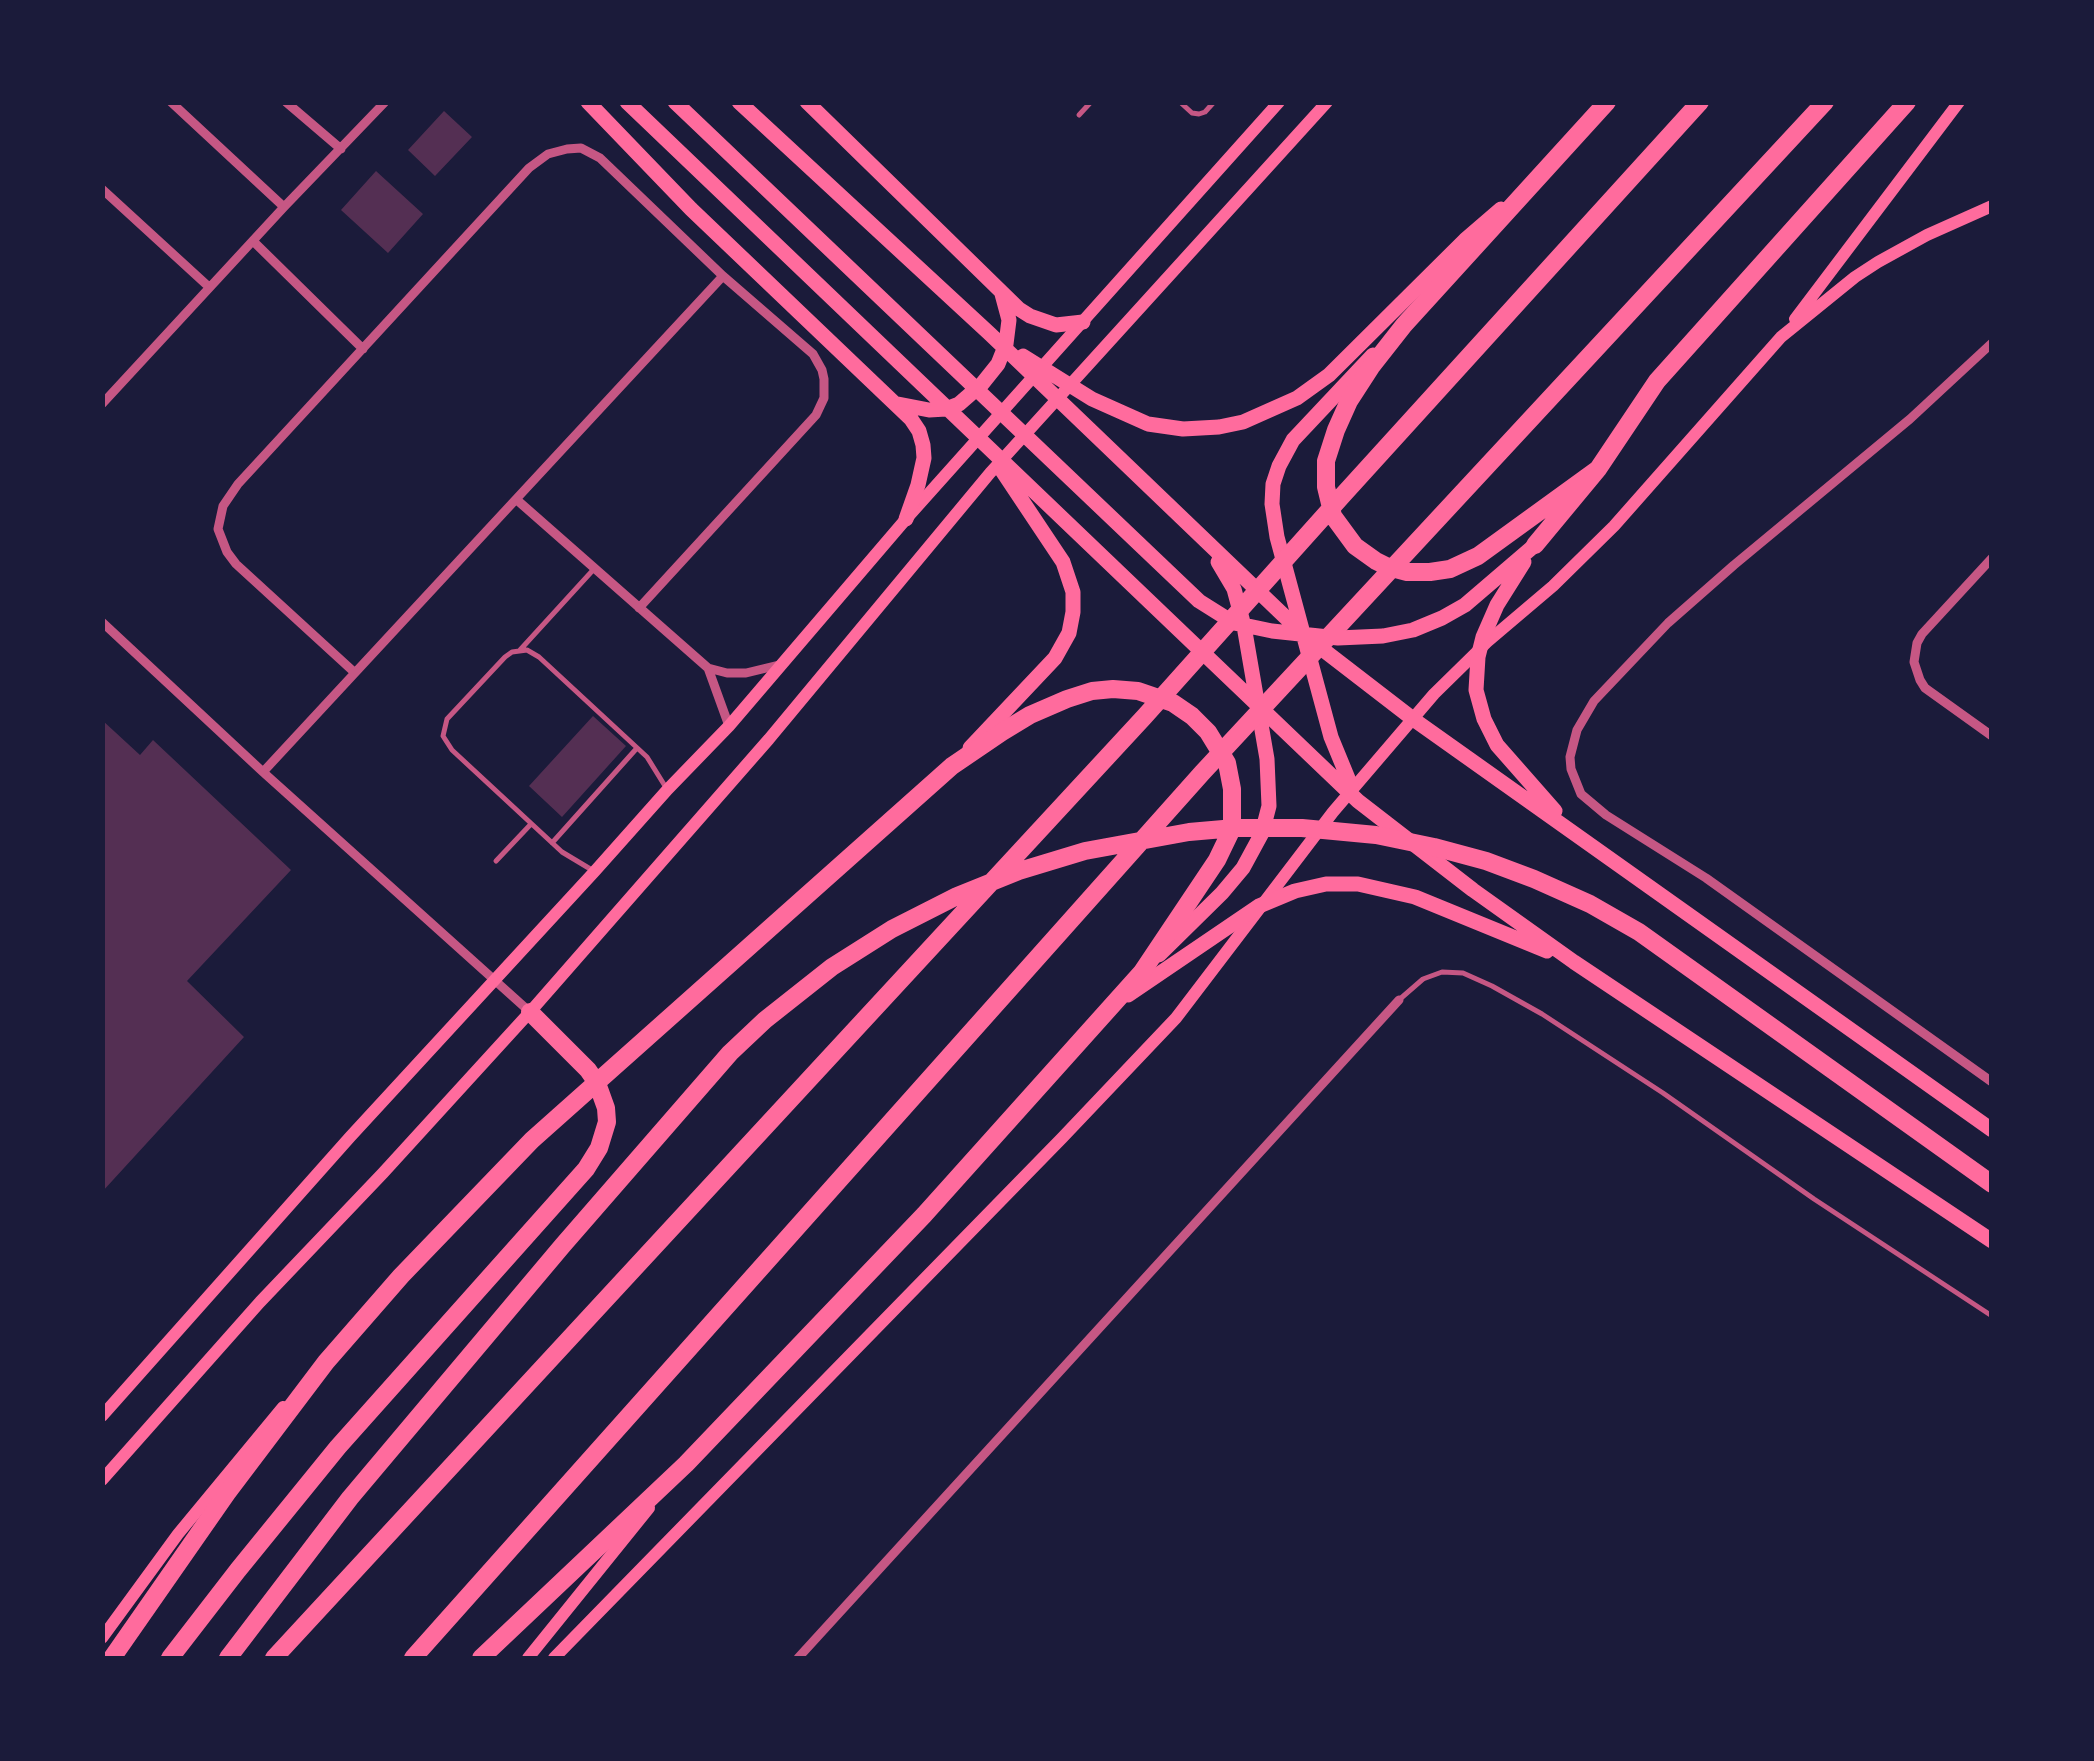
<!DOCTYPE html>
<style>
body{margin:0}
#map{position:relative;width:2094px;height:1761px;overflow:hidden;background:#1b1b3a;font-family:"Space Grotesk",sans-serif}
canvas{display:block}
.frame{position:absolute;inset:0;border:105px solid #1b1b3a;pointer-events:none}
</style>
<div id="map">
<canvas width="2094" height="1761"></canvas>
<div class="frame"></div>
</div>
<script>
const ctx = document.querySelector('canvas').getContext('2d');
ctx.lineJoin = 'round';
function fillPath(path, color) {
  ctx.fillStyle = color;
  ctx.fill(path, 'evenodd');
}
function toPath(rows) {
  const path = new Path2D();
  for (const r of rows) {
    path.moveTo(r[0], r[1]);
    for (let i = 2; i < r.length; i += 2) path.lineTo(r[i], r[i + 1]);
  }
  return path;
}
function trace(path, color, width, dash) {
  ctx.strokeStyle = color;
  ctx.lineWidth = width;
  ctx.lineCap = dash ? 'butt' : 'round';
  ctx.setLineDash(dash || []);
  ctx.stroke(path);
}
const building = toPath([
 [444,111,472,137,435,176,408,150],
 [376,171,423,214,388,253,341,210],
 [593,716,626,746,562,817,529,786],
 [102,720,140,755,153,740,291,870,187,981,244,1037,102,1192]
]);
const service = toPath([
 [1180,102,1192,113,1199,114,1205,112,1214,102],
 [1079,115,1091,102],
 [520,650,594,569],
 [552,843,637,748],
 [496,861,531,824],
 [592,870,562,852,452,750,443,736,447,719,505,657,512,652,527,650,539,657,647,757,665,786],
 [1400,999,1423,979,1442,972,1463,973,1492,986,1542,1014,1663,1093,1814,1199,1992,1316]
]);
const minor = toPath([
 [171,102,284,207],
 [286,102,341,149],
 [102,189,209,287],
 [253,241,363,349],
 [1992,343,1910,419,1734,565,1668,623,1594,701,1577,730,1570,757,1571,769,1581,794,1606,815,1706,878,1992,1082],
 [102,404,284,207,385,102],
 [517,500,708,668,729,726],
 [1992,558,1922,634,1917,643,1914,662,1920,680,1925,688,1992,736],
 [102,622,263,772,530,1012],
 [708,668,727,673,746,673,779,665],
 [354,672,236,564,227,552,218,529,223,506,238,484,529,168,548,154,567,149,581,148,600,158,723,276,813,354,822,370,824,379,824,398,816,415,639,608],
 [263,772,723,276],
 [798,1658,1399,1000]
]);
const secondary = toPath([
 [1795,319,1959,102],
 [102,1416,350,1137,595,871,668,789,729,726,906,519,1279,102],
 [102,1480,260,1302,383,1173,530,1012,769,739,990,473,1327,102],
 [102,1638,178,1534,283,1407],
 [528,1658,649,1508],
 [554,1658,1062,1138,1176,1018,1333,812,1434,694,1487,642,1553,586,1614,526,1781,337,1855,277,1878,262,1927,235,1992,206]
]);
const primary = toPath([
 [588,102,691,209,911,419,919,431,923,445,924,458,918,485,906,519],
 [627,102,1358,801,1473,890,1574,962,1992,1241],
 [675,102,1199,601,1234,623,1272,631,1338,638,1383,636,1413,630,1442,618,1465,605,1535,545],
 [739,102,990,334,1304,635,1413,719,1992,1130],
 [807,102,1019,309,1030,316,1056,325,1083,322],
 [1023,356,1092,399,1148,424,1183,429,1219,427,1243,422,1297,398,1329,375,1465,240,1501,209],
 [898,404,929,410,946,409,959,404,982,384,998,364,1006,344,1009,320,1002,294],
 [1524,562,1497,605,1483,637,1478,657,1476,690,1484,719,1497,745,1555,811],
 [970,748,1055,658,1069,633,1073,612,1073,592,1063,562,1001,469],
 [1352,788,1331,737,1277,537,1272,504,1273,484,1279,466,1293,440,1373,355],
 [1159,955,1222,893,1243,868,1262,833,1269,806,1267,759,1244,626,1234,589,1218,562],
 [1128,995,1259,906,1295,891,1326,884,1358,884,1415,897,1547,951]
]);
const motorway = toPath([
 [1598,469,1478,556,1450,569,1430,572,1407,572,1388,567,1376,561,1355,546,1333,516,1326,487,1326,461,1336,430,1349,401,1371,367,1404,325,1607,102],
 [1535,545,1598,469,1657,381,1907,102],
 [112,1658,227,1493,326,1362,401,1276,532,1140,952,766,1002,732,1030,715,1067,699,1092,691,1113,689,1138,691,1173,703,1192,716,1208,732,1227,763,1232,789,1232,821,1230,833,1217,860,1142,972,924,1215,686,1464,481,1658],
 [170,1658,238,1570,338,1447,586,1169,599,1148,607,1122,606,1108,597,1083,588,1070,530,1012],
 [228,1658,350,1498,563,1245,730,1053,765,1020,832,967,892,929,957,896,1019,871,1085,851,1189,832,1235,828,1302,828,1376,835,1434,847,1486,861,1534,879,1590,904,1639,932,1992,1184],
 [274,1658,1145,716,1342,496,1700,102],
 [413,1658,1202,773,1825,102]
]);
fillPath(building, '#542f53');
trace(service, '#c65784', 5);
trace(minor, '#c65784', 9);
trace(secondary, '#ff6b9d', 12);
trace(primary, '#ff6b9d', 15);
trace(motorway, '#ff6b9d', 18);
</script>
